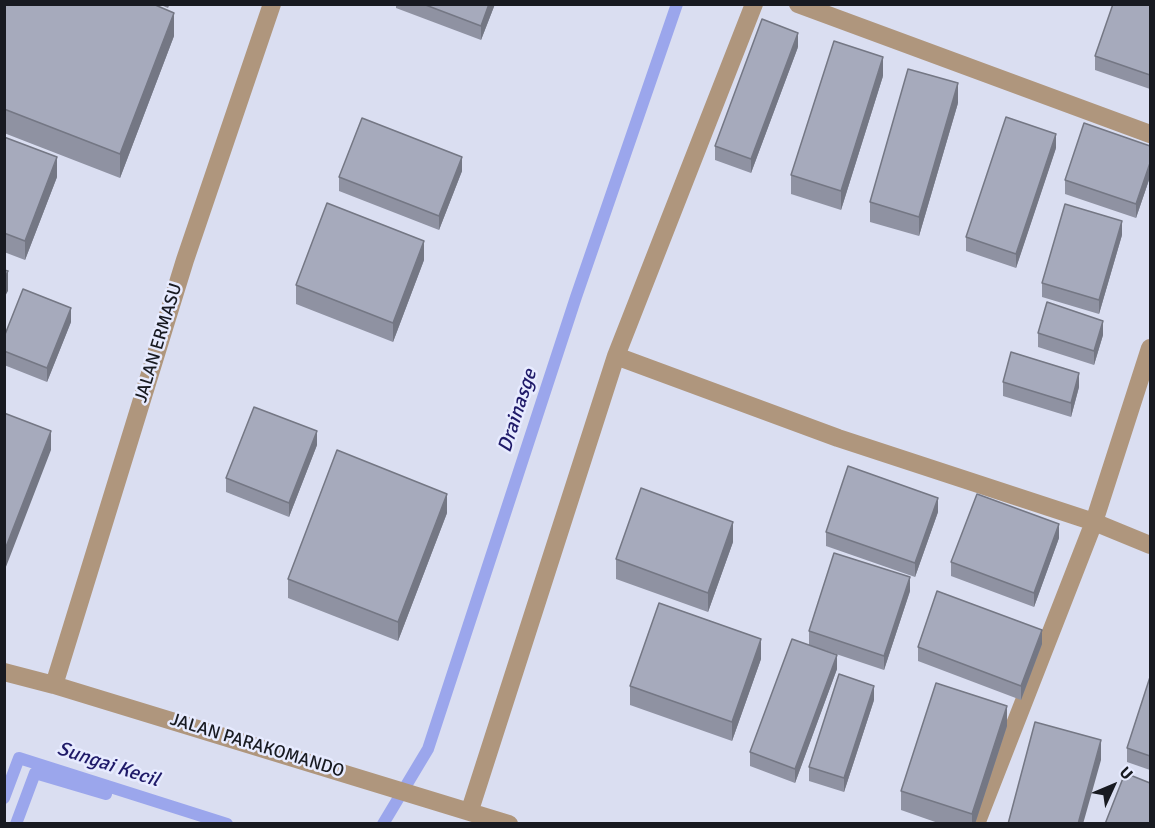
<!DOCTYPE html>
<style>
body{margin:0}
#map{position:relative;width:1155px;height:828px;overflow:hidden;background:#dadef1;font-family:Signika,sans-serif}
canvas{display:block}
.frame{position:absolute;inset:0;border:6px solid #181a21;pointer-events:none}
.north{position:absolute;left:1083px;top:756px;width:60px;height:60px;-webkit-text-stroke:4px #e7ebff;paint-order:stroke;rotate:46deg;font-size:16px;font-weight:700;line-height:24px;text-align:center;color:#181a21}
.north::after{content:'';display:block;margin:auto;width:21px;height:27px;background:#181a21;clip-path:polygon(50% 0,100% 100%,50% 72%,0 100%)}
</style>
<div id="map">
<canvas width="1155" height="828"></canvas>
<div class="frame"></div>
<div class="north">U</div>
</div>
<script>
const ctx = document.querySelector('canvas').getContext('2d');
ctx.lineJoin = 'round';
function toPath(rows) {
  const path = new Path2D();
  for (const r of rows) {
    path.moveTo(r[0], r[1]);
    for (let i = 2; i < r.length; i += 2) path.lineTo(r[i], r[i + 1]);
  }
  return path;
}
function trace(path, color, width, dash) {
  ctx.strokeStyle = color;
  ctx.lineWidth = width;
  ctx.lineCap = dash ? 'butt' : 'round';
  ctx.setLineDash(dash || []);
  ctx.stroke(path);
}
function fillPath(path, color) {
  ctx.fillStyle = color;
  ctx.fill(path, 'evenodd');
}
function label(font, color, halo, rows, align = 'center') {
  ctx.font = font + ' Signika,sans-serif';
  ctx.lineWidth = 5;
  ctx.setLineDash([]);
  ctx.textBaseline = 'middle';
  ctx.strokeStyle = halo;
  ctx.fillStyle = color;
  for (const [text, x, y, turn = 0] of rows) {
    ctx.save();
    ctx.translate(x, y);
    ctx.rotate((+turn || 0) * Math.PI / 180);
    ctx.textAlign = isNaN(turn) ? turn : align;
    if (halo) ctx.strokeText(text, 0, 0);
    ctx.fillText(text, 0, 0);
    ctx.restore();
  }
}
const stream = toPath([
 [4,798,19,758,227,824],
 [16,824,35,773,106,794],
 [383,824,428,749,576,297,677,4]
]);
const minor = toPath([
 [798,4,1150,134],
 [1150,348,1094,522,1150,545],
 [616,356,838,438,1094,522,976,824],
 [4,672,54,685,509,824],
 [54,685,185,260,272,4],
 [470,810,616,356,754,4]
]);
const wall = toPath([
 [4,4,174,36,120,178,4,133],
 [158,4,170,4,168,8],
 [396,4,495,4,481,40,396,8],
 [1150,4,1150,89,1095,70,1095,56],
 [798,47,751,173,715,160,715,146],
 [883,76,841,210,791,194,791,175],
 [958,103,919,236,870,222,870,202],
 [4,137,57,177,25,260,4,252],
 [1150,146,1150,177,1136,218,1065,194,1065,180],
 [1056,148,1016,268,966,251,966,237],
 [462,171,439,230,339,191,339,177],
 [1122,235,1099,314,1042,297,1042,283],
 [424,260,393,342,296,304,296,285],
 [71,322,47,382,4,365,4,337],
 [1038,333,1103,335,1094,365,1038,347],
 [1003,382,1079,387,1071,417,1003,396],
 [317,445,289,517,226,492,226,478],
 [938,512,915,577,826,546,826,532],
 [447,513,398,641,288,598,288,579],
 [1059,538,1034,607,951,576,951,562],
 [733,542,708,612,616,579,616,559],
 [910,591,884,670,824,650,837,669,795,783,750,766,750,752,809,645,809,631],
 [1042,644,1021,700,918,661,918,647],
 [761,659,732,741,630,705,630,686],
 [1150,677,1150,770,1127,762,1127,748],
 [874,700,844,792,809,781,809,767],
 [1007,726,975,824,941,824,901,810,901,791]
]);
const shadedWall = toPath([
 [489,4,495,4,481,40,481,26],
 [174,13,174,36,120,178,120,154],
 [798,33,798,47,751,173,751,159],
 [883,57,883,76,841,210,841,191],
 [958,83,958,103,919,236,919,217],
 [1056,134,1056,148,1016,268,1016,254],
 [57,157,57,177,25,260,25,241],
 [462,157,462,171,439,230,439,216],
 [1150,163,1150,177,1136,218,1136,204],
 [1122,221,1122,235,1099,314,1099,300],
 [424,241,424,260,393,342,393,323],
 [8,271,8,291,4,298,4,279],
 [71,308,71,322,47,382,47,368],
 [1103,321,1103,335,1094,365,1094,351],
 [1079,373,1079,387,1071,417,1071,403],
 [51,431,51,450,4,572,4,552],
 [317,431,317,445,289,517,289,503],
 [447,494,447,513,398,641,398,622],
 [938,498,938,512,915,577,915,563],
 [733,522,733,542,708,612,708,593],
 [1059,524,1059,538,1034,607,1034,593],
 [910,577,910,591,884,670,884,656],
 [1042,630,1042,644,1021,700,1021,686],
 [761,639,761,659,732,741,732,722],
 [837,655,837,669,795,783,795,769],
 [874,686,874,700,844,792,844,778],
 [1007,706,1007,726,975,824,972,824,972,814],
 [1101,740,1101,760,1083,824,1078,824]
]);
const building = toPath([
 [4,4,153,4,174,13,120,154,4,109,4,4],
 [423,4,489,4,481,26,423,4],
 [1113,4,1150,4,1150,75,1095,56,1113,4],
 [762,19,798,33,751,159,715,146,762,19],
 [834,41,883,57,841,191,791,175,834,41],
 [908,69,958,83,919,217,870,202,908,69],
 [1006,117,1056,134,1016,254,966,237,1006,117],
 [362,118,462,157,439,216,339,177,362,118],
 [1084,123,1150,146,1150,163,1136,204,1065,180,1084,123],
 [4,137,57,157,25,241,4,233,4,137],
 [327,203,424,241,393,323,296,285,327,203],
 [1065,204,1122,221,1099,300,1042,283,1065,204],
 [4,270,8,271,4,279,4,270],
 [23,289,71,308,47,368,4,351,4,337,23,289],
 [1047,302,1103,321,1094,351,1038,333,1047,302],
 [1011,352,1079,373,1071,403,1003,382,1011,352],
 [254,407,317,431,289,503,226,478,254,407],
 [4,413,51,431,4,552,4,413],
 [337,450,447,494,398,622,288,579,337,450],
 [848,466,938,498,915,563,826,532,848,466],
 [641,488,733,522,708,593,616,559,641,488],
 [977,494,1059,524,1034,593,951,562,977,494],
 [834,553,910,577,884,656,809,631,834,553],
 [937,591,1042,630,1021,686,918,647,937,591],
 [659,603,761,639,732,722,630,686,659,603],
 [792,639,837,655,795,769,750,752,792,639],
 [839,674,874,686,844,778,809,767,839,674],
 [1150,677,1150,756,1127,748,1150,677],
 [936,683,1007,706,972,814,901,791,936,683],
 [1035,722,1101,740,1078,824,1008,824,1035,722],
 [1125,773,1150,783,1150,824,1105,824,1125,773]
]);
const streetNames = [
 ["JALAN ERMASU",159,343,-73],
 ["JALAN PARAKOMANDO",257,746,17]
];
const waterNames = [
 ["Drainasge",518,411,-72],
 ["Sungai Kecil",108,765,18]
];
trace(stream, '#9ba6ec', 12);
trace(minor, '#af967d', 18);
fillPath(wall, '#8f92a2');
fillPath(shadedWall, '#747784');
fillPath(building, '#a6aabc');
trace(building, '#747784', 1.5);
label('18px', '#181a21', '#e7ebff', streetNames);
label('italic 20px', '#1f1a69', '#e7ebff', waterNames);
</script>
